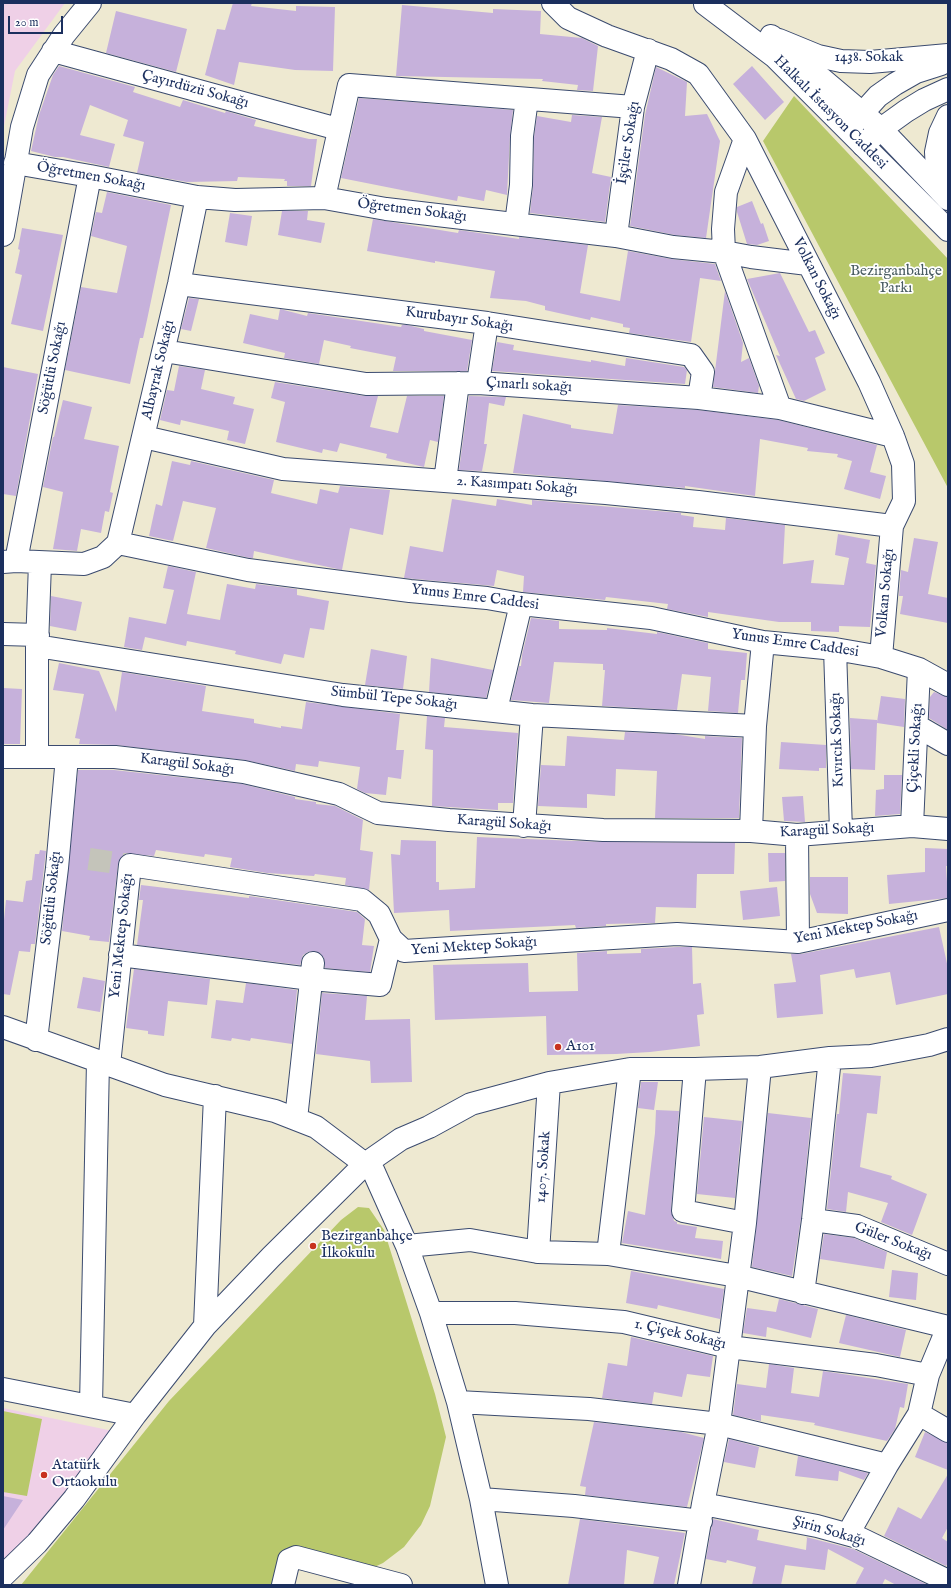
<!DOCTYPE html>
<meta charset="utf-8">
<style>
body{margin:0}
#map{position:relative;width:951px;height:1588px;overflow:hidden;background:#eee9d1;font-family:"IM FELL English",serif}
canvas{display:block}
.frame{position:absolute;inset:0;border:4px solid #1b2f5e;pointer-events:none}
.scale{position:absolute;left:8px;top:16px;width:55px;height:18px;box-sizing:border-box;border:2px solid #1b2f5e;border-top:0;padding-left:5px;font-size:12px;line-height:14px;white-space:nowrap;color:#1b2f5e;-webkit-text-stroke:3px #fff;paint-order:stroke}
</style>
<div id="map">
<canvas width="951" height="1588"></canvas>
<div class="frame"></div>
<div class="scale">20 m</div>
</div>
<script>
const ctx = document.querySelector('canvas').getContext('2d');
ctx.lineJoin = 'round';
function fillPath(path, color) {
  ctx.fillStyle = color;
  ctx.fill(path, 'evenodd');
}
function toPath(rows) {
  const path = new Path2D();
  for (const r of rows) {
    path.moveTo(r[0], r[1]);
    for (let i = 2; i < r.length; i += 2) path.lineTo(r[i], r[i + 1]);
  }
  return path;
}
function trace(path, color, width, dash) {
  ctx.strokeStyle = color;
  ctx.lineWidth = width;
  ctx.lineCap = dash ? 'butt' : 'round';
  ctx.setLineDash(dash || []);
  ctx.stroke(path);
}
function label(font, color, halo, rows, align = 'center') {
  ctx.font = font + ' "IM FELL English",serif';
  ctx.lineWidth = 3.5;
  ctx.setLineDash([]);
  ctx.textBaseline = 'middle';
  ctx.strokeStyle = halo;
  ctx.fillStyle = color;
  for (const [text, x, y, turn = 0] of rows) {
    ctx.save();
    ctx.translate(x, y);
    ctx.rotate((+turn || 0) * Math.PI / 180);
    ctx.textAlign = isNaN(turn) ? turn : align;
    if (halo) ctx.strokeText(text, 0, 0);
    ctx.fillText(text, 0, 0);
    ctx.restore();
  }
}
const built = toPath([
 [3,3,65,3,15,71,3,131],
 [3,1408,113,1431,55,1518,3,1568]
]);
const green = toPath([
 [794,96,948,259,948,488,763,141],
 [358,1207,369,1208,384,1230,435,1394,446,1437,430,1506,421,1525,404,1547,383,1563,370,1569,304,1559,283,1585,21,1585,169,1401,341,1220],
 [3,1411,42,1419,27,1496,3,1492]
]);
const building = toPath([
 [233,3,252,3,251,6,296,11,296,6,335,7,333,71,295,70,239,62,234,85,205,75,217,29,225,30],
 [402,5,493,13,493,9,541,11,540,34,582,38,598,46,593,91,577,90,578,85,542,81,543,79,396,76],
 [116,11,187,29,176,72,106,53],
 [59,66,135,87,133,92,180,107,183,100,225,113,226,111,256,120,254,126,309,139,317,139,311,186,287,186,287,181,284,181,285,179,238,177,237,181,187,182,137,173,144,142,123,136,128,120,90,105,80,135,115,144,109,167,63,157,55,157,31,151,39,115,53,75],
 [752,66,784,102,765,120,733,84],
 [656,67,687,82,685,116,707,114,720,141,706,238,675,235,630,226,645,115],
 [359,98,513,110,510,136,507,195,486,190,484,201,458,196,457,201,341,178],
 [572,115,602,117,592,173,611,177,605,222,530,213,533,187,534,137,537,116,571,122],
 [107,192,171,205,147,320,143,338,140,338,130,384,65,370,81,287,117,293,127,246,91,236,96,212,102,213],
 [752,201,761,224,763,223,769,241,757,245,747,244,737,212,737,207],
 [282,211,308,211,307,220,325,223,321,243,278,235],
 [230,213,252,216,247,246,225,242],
 [373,219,458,233,459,230,519,239,519,237,588,245,580,293,620,301,628,251,671,259,715,264,721,281,700,278,691,342,629,333,630,328,623,327,623,324,591,317,590,320,545,310,545,306,526,301,490,298,495,271,435,261,435,263,367,251],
 [22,228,63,235,43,331,11,324,22,275,15,273,20,250,18,249],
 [780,273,809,332,815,330,825,353,815,358,826,390,804,401,796,399,776,355,780,356,747,279],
 [725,291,743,343,741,362,749,358,759,386,758,393,713,387],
 [189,298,199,299,191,331,181,329],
 [280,309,307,316,308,313,401,327,402,325,407,325,424,329,424,331,472,340,467,371,393,371,396,357,350,348,351,346,324,340,319,364,284,358,285,353,243,343,250,314,278,320],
 [497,342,514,345,513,350,591,362,591,360,625,366,626,358,684,367,687,370,685,384,492,371],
 [179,366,205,370,201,389,235,397,233,404,254,409,245,444,227,440,229,431,181,420,180,425,160,420,167,390,174,391],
 [3,367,38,374,16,496,3,494],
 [275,382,364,396,378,396,370,427,398,433,407,396,444,396,438,442,430,440,424,467,386,458,387,454,340,443,337,452,323,449,322,453,276,442,285,402,271,398],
 [469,396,506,397,504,406,489,403,484,444,487,444,482,471,459,470],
 [63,400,92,407,84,439,119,446,110,492,113,493,109,512,105,511,101,533,81,529,77,551,53,549,63,492,43,487,53,437,54,437],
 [618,405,698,410,778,420,877,445,870,472,886,476,880,499,844,489,852,461,837,457,838,454,807,451,808,448,760,439,755,496,685,486,685,488,513,473,523,414,571,425,571,428,613,434],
 [172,461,190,465,191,461,274,480,271,493,317,504,320,489,338,493,340,486,390,490,383,535,350,528,342,570,254,551,253,558,250,558,206,548,216,508,183,501,173,541,149,536,156,504,162,506],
 [452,499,496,506,497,499,532,505,532,500,681,513,681,515,694,517,693,527,725,530,726,518,785,525,783,564,814,560,811,583,844,585,849,558,835,555,838,534,870,540,866,563,876,565,870,627,839,626,839,632,811,631,811,622,779,622,708,612,708,617,667,609,668,604,606,597,605,600,523,592,524,576,497,570,494,586,404,578,410,546,443,552],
 [914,538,938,542,928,594,948,598,948,623,900,614,903,596,899,596,901,570,908,572],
 [168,566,196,572,187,614,220,620,227,584,255,589,256,584,297,589,297,595,329,601,324,630,310,628,304,658,284,654,281,664,235,654,236,651,187,641,186,646,145,637,142,650,124,647,129,617,166,624,174,590,163,588],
 [51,596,82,602,76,631,50,626],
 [531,618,559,621,559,629,607,630,607,628,657,634,657,632,708,643,708,649,747,653,745,680,741,680,738,713,708,711,711,677,682,674,677,710,602,706,605,670,603,670,603,664,554,662,549,703,511,700,519,666,521,666,522,655],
 [371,649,407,656,403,689,365,685],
 [431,658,493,670,486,698,429,692],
 [59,663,99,671,116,712,122,672,206,686,202,711,254,719,254,723,281,728,281,726,302,729,306,702,400,714,396,750,404,750,401,779,388,777,386,795,365,793,357,789,360,767,319,761,318,767,296,764,295,771,245,760,116,745,79,744,80,739,75,738,84,694,53,690],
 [3,688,22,689,20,744,3,744],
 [934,692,948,697,948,730,929,718,930,697],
 [881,696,905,699,904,727,877,723,875,770,851,769,850,718,877,720,877,722],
 [427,716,445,718,444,727,518,733,513,803,498,803,498,810,432,806,433,750,425,749],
 [625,732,674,734,705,739,705,736,742,738,739,818,655,818,657,771,616,769,615,796,587,794,587,808,538,806,541,765,565,766,567,736,624,740],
 [781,742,826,745,826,768,819,768,819,771,779,769],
 [78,770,114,770,242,784,295,797,295,799,316,802,316,804,335,806,363,820,360,850,373,852,369,890,345,885,346,878,315,874,314,876,267,873,230,867,232,858,205,854,204,857,156,850,154,856,124,853,118,864,109,942,89,940,90,936,62,931],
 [884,775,902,775,900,814,875,816,876,790,884,789],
 [803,796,805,822,784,821,782,797],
 [477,837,603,842,735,843,734,874,697,874,696,908,656,907,655,923,606,924,606,926,576,928,575,925,450,931,449,910,394,913,391,854,400,855,401,840,436,841,436,882,439,882,439,890,475,888],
 [925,848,948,849,948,866,946,866,948,898,889,904,887,875,925,872],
 [40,850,46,851,35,944,31,944,30,952,19,951,10,995,3,994,3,930,6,900,23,902,26,881,32,880,35,854,39,854],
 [768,853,785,853,785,881,769,882],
 [810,877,848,877,848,914,817,913,810,894],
 [141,885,249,898,249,896,357,912,365,919,362,945,374,946,370,972,325,968,324,958,320,953,314,951,308,952,303,955,300,965,137,945,143,900,139,900],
 [777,887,780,916,743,920,740,891],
 [939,927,948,968,948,994,896,1005,890,972,856,978,854,969,820,975,823,1014,777,1018,774,984,796,982,791,954,801,954],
 [677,947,692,947,693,984,701,983,704,1014,697,1015,700,1046,650,1052,616,1054,547,1055,546,1016,435,1020,433,965,528,963,529,992,578,991,577,953,607,951,607,954,641,953,641,949],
 [134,969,210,979,207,1005,168,1001,164,1036,148,1034,148,1031,126,1028],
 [83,977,105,981,100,1012,77,1008],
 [246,983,297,990,292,1044,251,1038,250,1041,232,1038,231,1041,211,1038,216,1000,243,1003],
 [322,993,367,996,365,1020,410,1019,412,1082,371,1083,370,1061,316,1054],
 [843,1073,881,1076,877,1114,867,1113,860,1167,892,1176,891,1179,927,1194,912,1235,881,1222,888,1203,848,1192,846,1212,827,1209,837,1114,839,1114],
 [641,1082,658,1082,654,1110,638,1108],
 [656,1110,679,1111,671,1210,674,1221,677,1222,677,1224,697,1227,695,1238,723,1241,721,1259,622,1243,628,1211,645,1215,655,1133],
 [768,1113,811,1118,801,1218,792,1276,752,1267],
 [704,1117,742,1121,735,1198,697,1194],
 [824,1234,854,1238,887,1252,884,1269,820,1259],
 [892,1270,918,1273,916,1300,889,1297],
 [631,1271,724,1289,720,1319,658,1305,657,1309,626,1303],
 [779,1299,818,1309,811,1338,767,1327,766,1337,743,1333,747,1308,776,1312],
 [846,1315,906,1330,900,1357,839,1343],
 [631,1337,713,1356,710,1377,687,1374,682,1397,654,1392,652,1404,602,1398,608,1363,627,1366],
 [769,1364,794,1368,791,1393,819,1397,823,1371,908,1384,904,1408,900,1407,895,1429,887,1441,814,1425,815,1423,761,1415,761,1421,733,1415,737,1384,766,1388],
 [594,1422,681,1432,704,1438,687,1507,585,1495,586,1487,580,1486],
 [925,1432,948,1443,948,1470,915,1457],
 [729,1439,759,1447,755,1468,724,1462],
 [798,1456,868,1473,864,1480,839,1471,838,1481,795,1476],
 [948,1474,948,1527,942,1538,948,1542,948,1563,946,1566,884,1536,898,1507,921,1519],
 [3,1496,23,1500,3,1530],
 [580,1519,685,1533,674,1585,653,1585,659,1557,627,1550,624,1585,568,1585],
 [713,1519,759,1530,757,1540,806,1550,807,1538,806,1537,853,1549,928,1585,896,1585,885,1579,882,1585,855,1585,864,1568,828,1549,825,1570,785,1565,781,1585,752,1585,756,1567,727,1560,726,1563,706,1559]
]);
const minorTunnel = toPath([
 [89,859,130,865]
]);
const minor = toPath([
 [553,3,568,18,607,36,671,59,698,74,745,139,869,382,893,436,903,464,904,501,892,526,881,657],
 [779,40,818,56,841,61,870,62,948,55],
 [53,51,338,129],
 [850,127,878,96,895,84,916,72,941,64],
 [745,139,726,192,723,229,724,252,780,408],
 [863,145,881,129,906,111,924,100,948,89],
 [15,163,90,176,197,197,235,200,324,198,386,209,616,236,673,247,724,252,751,257,808,264],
 [942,192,937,171,936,152,940,133,948,116],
 [324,198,349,85,633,107],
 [516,224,521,185,522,136,527,99],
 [3,235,22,127,38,75,64,35,90,3],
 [616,236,633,107,648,50],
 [179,284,487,323,691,355,703,372,699,398],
 [164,351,366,384,478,383,699,398,780,408,893,436],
 [478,383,487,323],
 [144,437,283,469,606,493,698,502,892,526],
 [445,481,458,383],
 [118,543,179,284,197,197],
 [16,561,90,176],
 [3,562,16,561,84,564,103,557,118,543,248,570,410,591,487,598,521,604,651,618,763,642,835,649,881,657,919,669,948,685],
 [3,634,38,635],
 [37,646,343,695,532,715,755,726],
 [835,649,841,831],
 [496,710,521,604],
 [917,726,948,744],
 [3,757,115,757,244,772,339,794,378,813,449,820,603,830,751,831,797,835,912,826,948,829],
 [37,757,37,646,40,563],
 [524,826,532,715],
 [912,826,919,669],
 [751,831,755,726,763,642],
 [797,835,798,942],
 [120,955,311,979,380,985,391,939],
 [3,1027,165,1085,275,1111,316,1127,373,1170,407,1246,431,1313,458,1402,481,1499,497,1585],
 [36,1040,57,868,67,757],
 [109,1065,130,865,362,900,379,914,391,939,404,951,677,934,798,942,948,910],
 [695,1069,683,1211,745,1223],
 [296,1119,313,963],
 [813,1220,857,1226,948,1264],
 [407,1246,470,1240,538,1252,608,1254,737,1276,948,1327],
 [538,1252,549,1083],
 [608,1254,630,1069],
 [803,1293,813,1220,830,1058],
 [431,1313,515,1313,624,1322,729,1347,876,1365,928,1375],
 [205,1326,215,1096],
 [948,1327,928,1375,919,1414,948,1431],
 [3,1389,135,1415],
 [458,1402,589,1409,719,1424,887,1465],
 [91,1406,98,1061],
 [481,1499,574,1506,701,1521],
 [703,1504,817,1526,857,1537,948,1581],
 [848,1534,887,1465,919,1414],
 [3,1576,37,1543,74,1499,135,1415,205,1326,271,1257,365,1164,401,1139,429,1127,471,1104,549,1083,630,1069,695,1069,760,1067,830,1058,871,1056,929,1045,948,1039],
 [283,1585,289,1560,296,1557,401,1585],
 [689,1585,703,1504,719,1424,745,1223,760,1067]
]);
const major = toPath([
 [705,4,775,57,948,230],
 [771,36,881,129,948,199]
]);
const markers = [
 [558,1047,4,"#c8321e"],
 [313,1246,4,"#c8321e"],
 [44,1475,4,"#c8321e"]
];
const streetNames = [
 ["1438. Sokak",869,58],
 ["Çayırdüzü Sokağı",195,90,15],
 ["Halkalı İstasyon Caddesi",830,113,45],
 ["İşçiler Sokağı",629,143,-81],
 ["Öğretmen Sokağı",91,177,10],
 ["Öğretmen Sokağı",412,211,7],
 ["Volkan Sokağı",816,279,63],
 ["Kurubayır Sokağı",459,320,8],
 ["Söğütlü Sokağı",53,368,-79],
 ["Albayrak Sokağı",159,370,-77],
 ["Çınarlı sokağı",529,386,3],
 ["2. Kasımpatı Sokağı",517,486,4],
 ["Volkan Sokağı",886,593,-85],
 ["Yunus Emre Caddesi",475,598,7],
 ["Yunus Emre Caddesi",795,644,8],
 ["Sümbül Tepe Sokağı",394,699,6],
 ["Kıvırcık Sokağı",838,740,-92],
 ["Çiçekli Sokağı",916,748,-87],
 ["Karagül Sokağı",187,765,7],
 ["Karagül Sokağı",504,824,4],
 ["Karagül Sokağı",827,831,-3],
 ["Söğütlü Sokağı",52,898,-84],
 ["Yeni Mektep Sokağı",856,928,-11],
 ["Yeni Mektep Sokağı",122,936,-84],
 ["Yeni Mektep Sokağı",474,947,-4],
 ["1407. Sokak",544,1167,-86],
 ["Güler Sokağı",893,1242,21],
 ["1. Çiçek Sokağı",680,1335,13],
 ["Şirin Sokağı",829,1532,16]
];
const parkNames = [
 ["Bezirganbahçe",896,272],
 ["Parkı",896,289]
];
const poiNames = [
 ["A101",566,1047],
 ["Bezirganbahçe",321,1237],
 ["İlkokulu",321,1254],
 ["Atatürk",52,1466],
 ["Ortaokulu",52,1483]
];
fillPath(built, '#efd0e7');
fillPath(green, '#b8c86b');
fillPath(building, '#c6b1db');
trace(minorTunnel, '#c4c4ba', 22, [22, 11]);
trace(minor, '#3b4b6f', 24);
trace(major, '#3b4b6f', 24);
trace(minor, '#fff', 22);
trace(major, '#fff', 22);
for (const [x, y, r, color] of markers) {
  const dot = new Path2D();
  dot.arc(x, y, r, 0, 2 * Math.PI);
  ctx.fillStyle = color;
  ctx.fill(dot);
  trace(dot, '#fff', 1.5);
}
label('15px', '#1b2f5e', '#fff', streetNames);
label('15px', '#4a5d62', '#fff', parkNames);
label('15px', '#1b2f5e', '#fff', poiNames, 'left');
</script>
